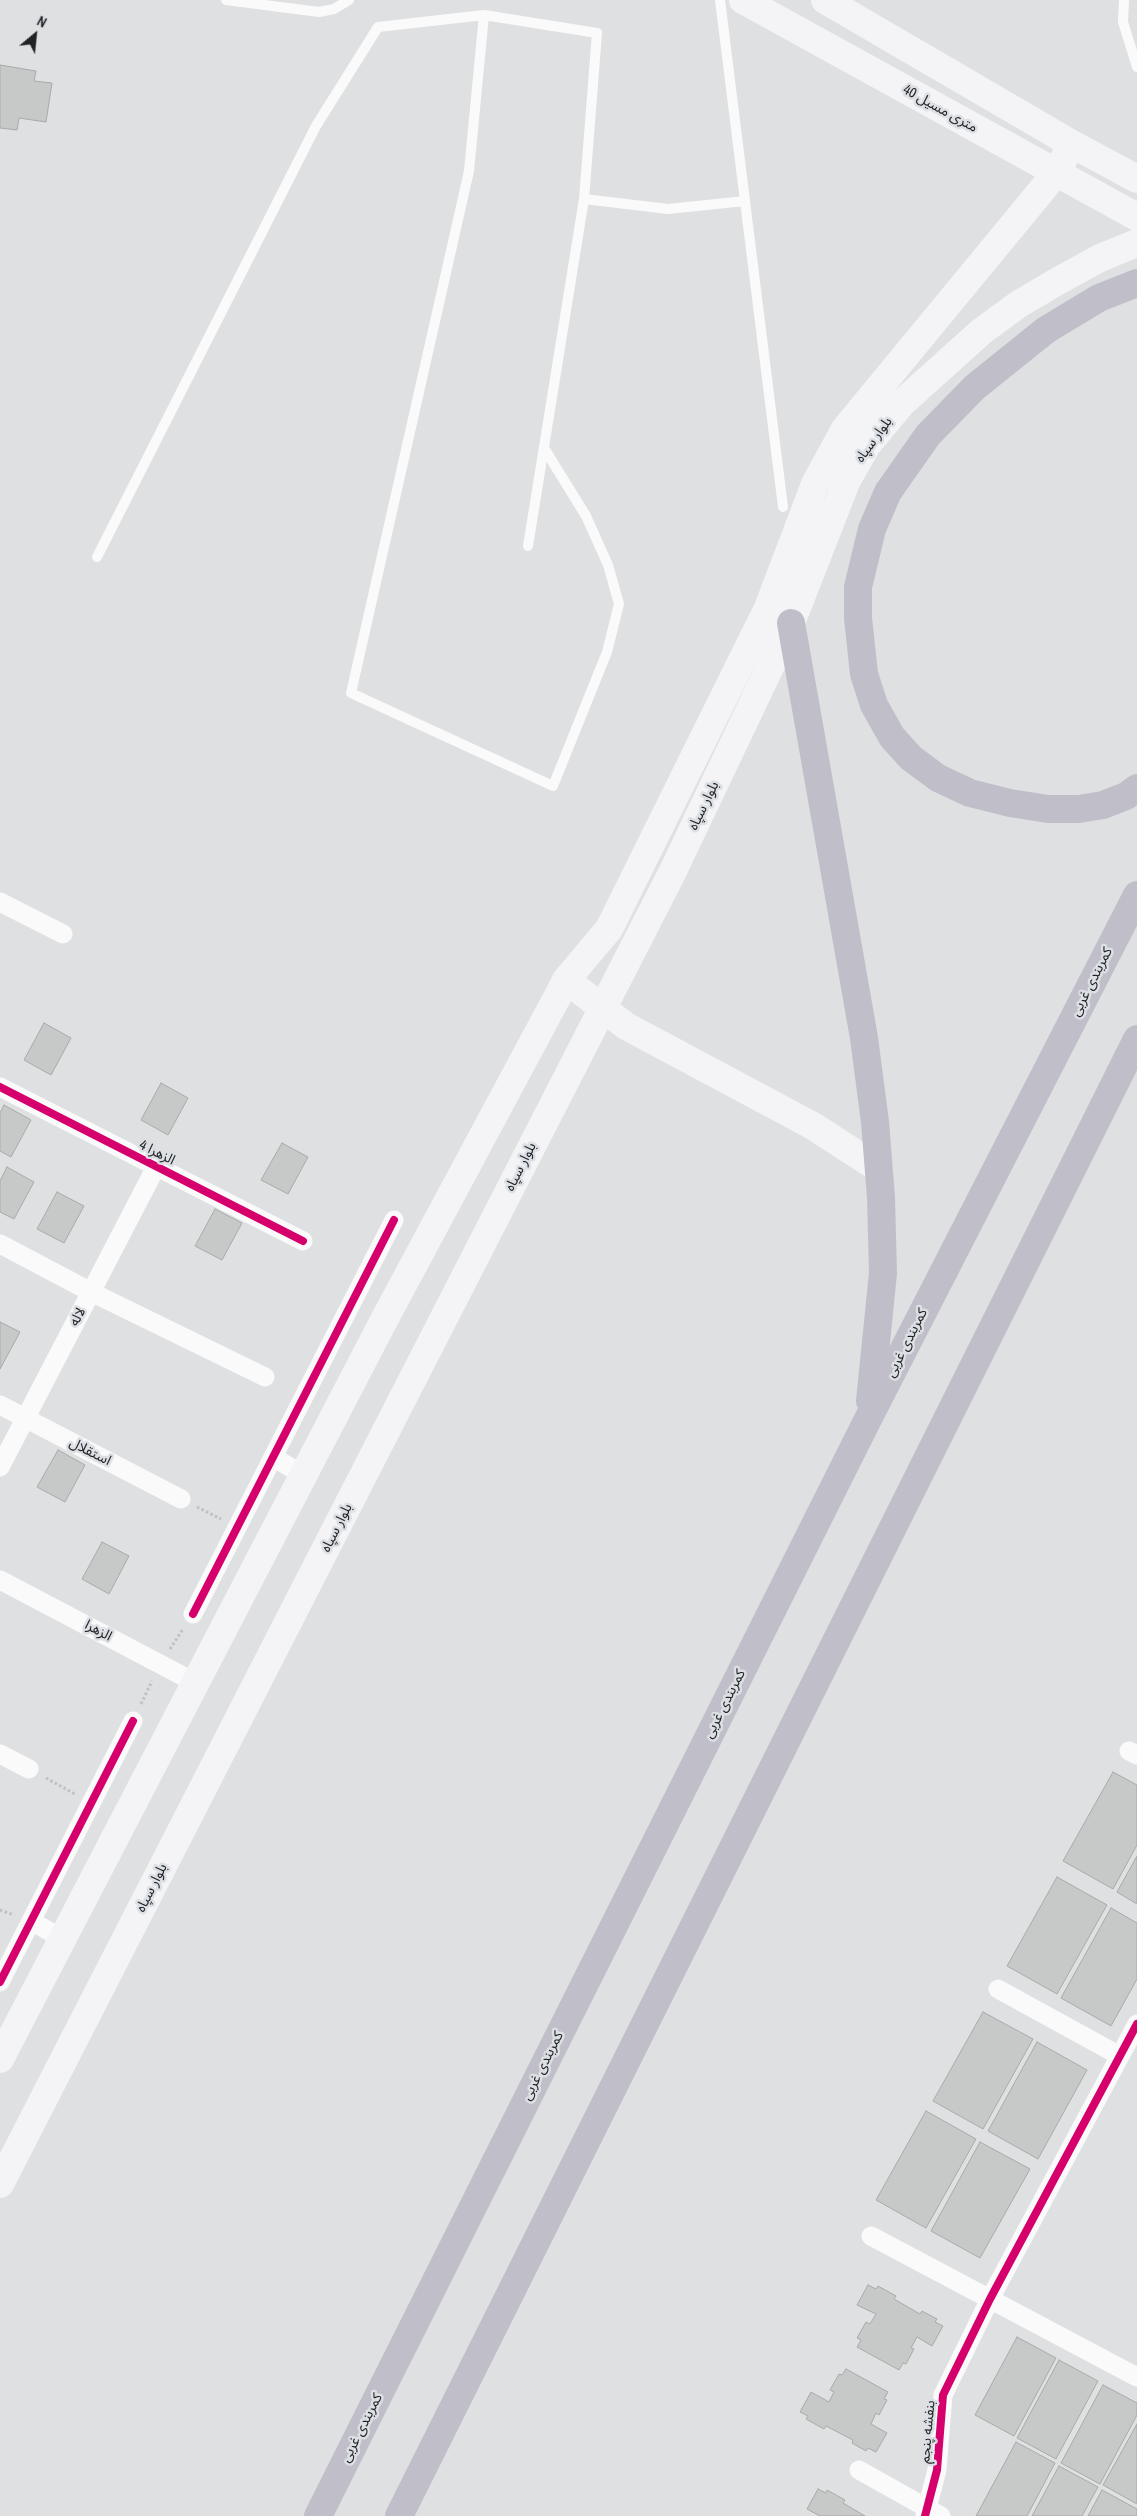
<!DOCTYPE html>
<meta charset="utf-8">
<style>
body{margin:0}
#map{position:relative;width:1137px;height:2516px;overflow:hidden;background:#dee0e2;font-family:"Archivo Narrow",sans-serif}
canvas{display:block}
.north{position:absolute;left:10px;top:10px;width:50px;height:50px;-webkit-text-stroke:4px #dcdfe4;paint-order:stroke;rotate:28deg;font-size:14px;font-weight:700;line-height:20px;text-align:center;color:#222325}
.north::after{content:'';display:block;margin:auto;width:18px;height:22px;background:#222325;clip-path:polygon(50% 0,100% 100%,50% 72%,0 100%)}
</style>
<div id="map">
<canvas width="1137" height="2516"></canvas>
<div class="north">N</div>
</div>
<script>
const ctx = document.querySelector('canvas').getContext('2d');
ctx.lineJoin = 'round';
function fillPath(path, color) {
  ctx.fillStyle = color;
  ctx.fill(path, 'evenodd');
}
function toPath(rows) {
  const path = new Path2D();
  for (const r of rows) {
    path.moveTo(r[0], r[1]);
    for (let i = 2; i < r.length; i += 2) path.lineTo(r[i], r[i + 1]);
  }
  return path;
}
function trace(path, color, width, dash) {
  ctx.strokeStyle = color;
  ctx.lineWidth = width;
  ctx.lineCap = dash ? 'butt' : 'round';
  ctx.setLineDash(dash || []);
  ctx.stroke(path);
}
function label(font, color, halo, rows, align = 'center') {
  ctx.font = font + ' "Archivo Narrow","Noto Sans Arabic",sans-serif';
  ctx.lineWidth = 5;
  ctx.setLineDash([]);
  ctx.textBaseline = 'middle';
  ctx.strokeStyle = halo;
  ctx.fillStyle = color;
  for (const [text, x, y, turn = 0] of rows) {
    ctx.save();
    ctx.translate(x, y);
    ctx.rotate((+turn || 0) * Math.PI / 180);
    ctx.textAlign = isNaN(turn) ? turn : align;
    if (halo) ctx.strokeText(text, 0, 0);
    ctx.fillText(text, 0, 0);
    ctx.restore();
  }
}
const building = toPath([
 [0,65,36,71,34,81,52,83,46,122,19,118,17,130,0,128,0,65],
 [44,1023,71,1038,51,1075,24,1060,44,1023],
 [161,1083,188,1098,168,1135,141,1120,161,1083],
 [4,1105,31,1120,11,1157,0,1151,0,1113,4,1105],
 [282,1143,308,1157,288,1194,261,1180,282,1143],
 [7,1167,34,1182,14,1219,0,1212,0,1181,7,1167],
 [57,1192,84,1206,64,1243,37,1229,57,1192],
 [215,1209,242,1223,222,1260,195,1246,215,1209],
 [0,1322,20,1332,0,1369,0,1322],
 [58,1450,85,1465,65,1502,37,1487,58,1450],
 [102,1542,129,1556,109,1594,82,1579,102,1542],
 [1113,1772,1137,1785,1137,1845,1113,1889,1063,1861,1113,1772],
 [1137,1856,1137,1904,1117,1892,1137,1856],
 [1057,1877,1107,1905,1057,1994,1007,1966,1057,1877],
 [1111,1908,1137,1923,1137,1979,1111,2026,1061,1998,1111,1908],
 [983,2012,1033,2039,983,2129,933,2101,983,2012],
 [1037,2042,1087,2070,1038,2159,988,2131,1037,2042],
 [926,2111,976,2139,926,2228,876,2200,926,2111],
 [980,2142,1030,2169,980,2258,931,2231,980,2142],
 [868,2285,876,2289,878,2286,896,2296,894,2299,920,2314,922,2311,937,2319,935,2322,943,2326,932,2346,917,2337,911,2348,914,2349,906,2364,903,2363,899,2370,857,2347,861,2340,857,2338,866,2322,870,2324,876,2314,857,2305,868,2285],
 [1017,2337,1056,2358,1014,2436,975,2415,1017,2337],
 [1059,2360,1098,2381,1056,2459,1017,2438,1059,2360],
 [846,2369,888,2392,884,2399,887,2400,879,2415,876,2413,871,2424,887,2433,876,2452,868,2448,866,2451,852,2443,853,2440,826,2426,824,2429,806,2419,808,2416,800,2412,811,2392,829,2402,834,2392,830,2390,839,2374,842,2375,846,2369],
 [1103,2385,1137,2403,1137,2415,1100,2484,1061,2463,1103,2385],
 [1137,2424,1137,2504,1103,2485,1137,2424],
 [1016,2442,1055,2463,1027,2516,976,2516,1016,2442],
 [1059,2466,1098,2487,1082,2516,1032,2516,1059,2466],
 [818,2489,826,2493,827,2490,845,2500,843,2503,865,2516,820,2516,807,2509,818,2489],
 [1102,2490,1137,2509,1137,2516,1088,2516,1102,2490]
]);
const path = toPath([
 [197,1507,221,1519],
 [170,1649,183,1629],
 [141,1704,152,1681],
 [46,1778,75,1794],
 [0,1910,14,1915]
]);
const lane = toPath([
 [226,0,319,12,334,9,349,0],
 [720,0,783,507],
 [1124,0,1123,22,1137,67],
 [484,15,597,33,584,199,528,546],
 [584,199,668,209,745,201],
 [97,557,316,126,378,27,484,15,469,171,351,693,553,786,607,652,619,604,608,565,586,516,544,448]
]);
const street = toPath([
 [0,902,63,934],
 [0,1087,303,1241],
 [0,1244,91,1292,265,1377],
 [0,1405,181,1499],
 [273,1457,303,1475],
 [0,1467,156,1167],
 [0,1580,196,1683],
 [193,1614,394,1220],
 [1129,1751,1137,1755],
 [0,1754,29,1769],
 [31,1921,63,1939],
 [0,1982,133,1721],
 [998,1989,1120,2056],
 [871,2236,1137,2377],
 [859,2470,941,2516],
 [925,2516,937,2470,943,2395,990,2299,1137,2024]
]);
const secondary = toPath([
 [743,0,1137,217],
 [825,0,1072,144,1137,179],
 [566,980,626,1026,813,1126,878,1168],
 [0,2059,383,1322,561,990,566,980,609,929,768,608,815,484,845,429,1056,173,1072,144],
 [0,2184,672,873,791,623,847,480,867,445,902,403,982,331,1019,304,1058,281,1100,258,1137,243]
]);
const highway = toPath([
 [1137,283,1099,298,1046,330,975,387,928,435,888,492,872,529,858,587,858,618,864,674,874,705,892,737,911,758,938,778,970,793,1010,803,1048,809,1079,809,1103,805,1126,796,1137,788],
 [791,623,864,1038,875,1122,881,1197,883,1273,870,1401],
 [318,2516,867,1421,1137,895],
 [399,2516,1137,1039]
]);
const cycleway = toPath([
 [0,1087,303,1241],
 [193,1614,394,1220],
 [0,1982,133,1721],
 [925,2516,937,2470,943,2395,990,2299,1137,2024]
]);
const streetNames = [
 ["40 متری مسیل",940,109,29],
 ["بلوار سپاه",874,440,-54],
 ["بلوار سپاه",704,806,-64],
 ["کمربندی غربی",1092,982,-63],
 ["الزهرا 4",157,1153,27],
 ["بلوار سپاه",521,1167,-63],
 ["لاله",78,1317,-63],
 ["کمربندی غربی",907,1343,-63],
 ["استقلال",90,1452,27],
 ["بلوار سپاه",337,1528,-63],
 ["الزهرا",98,1631,28],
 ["کمربندی غربی",725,1704,-63],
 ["بلوار سپاه",152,1888,-63],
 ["کمربندی غربی",543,2066,-63],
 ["کمربندی غربی",362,2428,-63],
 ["بنفشه پنجم",928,2432,-85]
];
fillPath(building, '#c7c8c8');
trace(building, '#a9a9a9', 1);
trace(path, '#c0c0c2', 3, [2.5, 2.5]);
trace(lane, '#fafafb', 10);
trace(street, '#fafafb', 19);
trace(secondary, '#f4f4f7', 28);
trace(highway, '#c0bfc9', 28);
trace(cycleway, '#d6006c', 8);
label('14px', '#222325', '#dcdfe4', streetNames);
</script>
